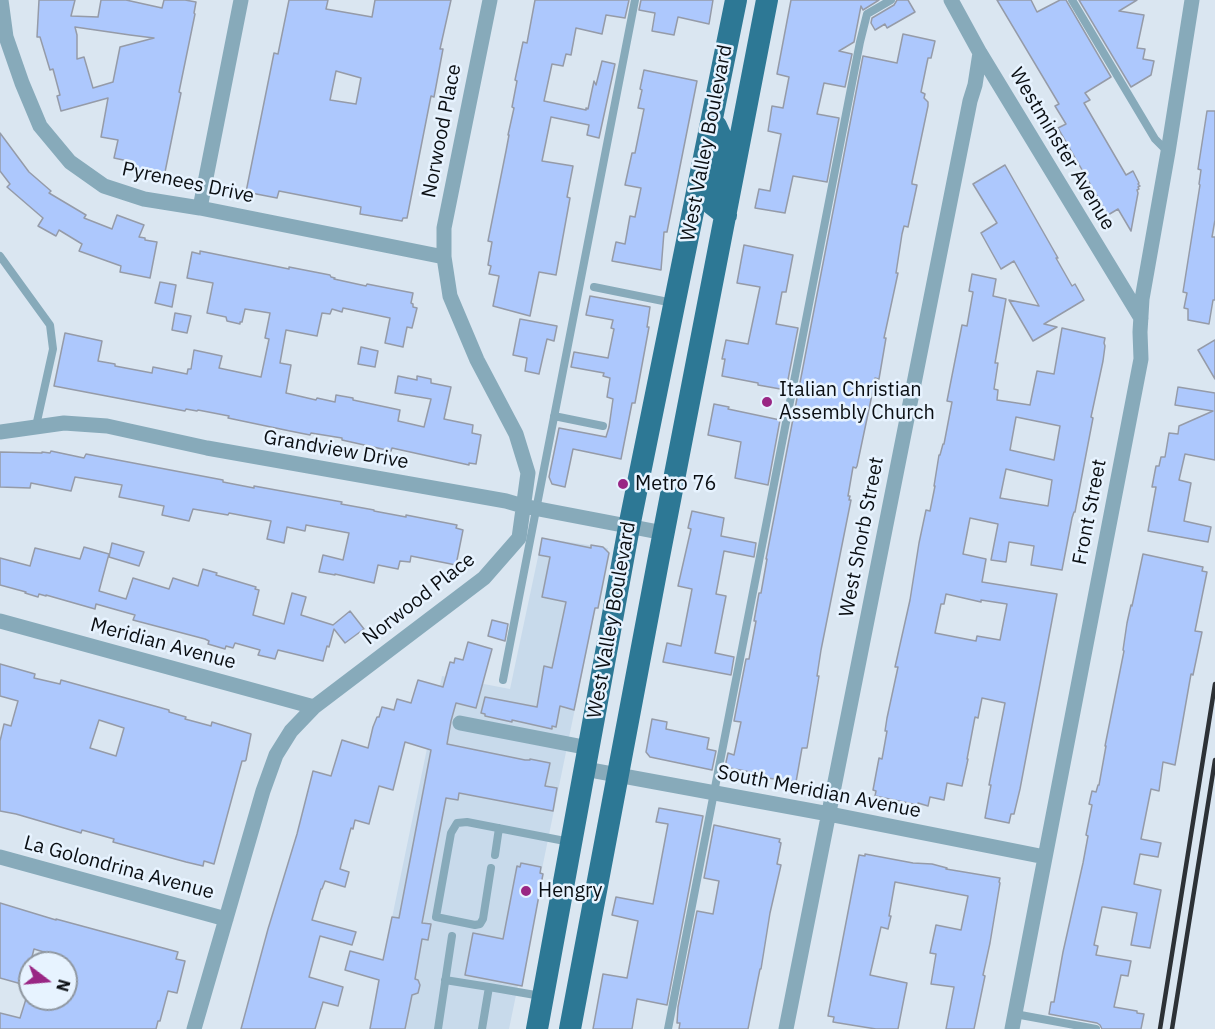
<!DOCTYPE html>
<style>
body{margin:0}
#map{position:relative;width:1215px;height:1029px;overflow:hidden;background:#dae6f1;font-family:"IBM Plex Sans",sans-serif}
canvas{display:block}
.north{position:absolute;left:18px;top:951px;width:60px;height:60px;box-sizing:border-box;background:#e7f3ff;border:2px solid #8f97a0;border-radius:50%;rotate:106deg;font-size:16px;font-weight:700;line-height:24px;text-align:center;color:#0a0e12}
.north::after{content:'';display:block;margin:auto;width:21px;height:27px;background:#992684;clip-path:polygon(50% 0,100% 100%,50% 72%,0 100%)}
</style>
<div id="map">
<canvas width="1215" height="1029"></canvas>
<div class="north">N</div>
</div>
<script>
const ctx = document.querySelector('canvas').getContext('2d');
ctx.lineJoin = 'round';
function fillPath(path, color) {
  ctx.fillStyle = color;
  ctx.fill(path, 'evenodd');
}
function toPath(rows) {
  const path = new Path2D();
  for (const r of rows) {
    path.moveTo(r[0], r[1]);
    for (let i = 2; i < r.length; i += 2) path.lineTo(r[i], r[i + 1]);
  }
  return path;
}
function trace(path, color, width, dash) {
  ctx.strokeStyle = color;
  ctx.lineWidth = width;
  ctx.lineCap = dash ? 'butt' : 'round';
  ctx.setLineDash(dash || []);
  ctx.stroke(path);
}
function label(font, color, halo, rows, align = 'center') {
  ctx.font = font + ' "IBM Plex Sans",sans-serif';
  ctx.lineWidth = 5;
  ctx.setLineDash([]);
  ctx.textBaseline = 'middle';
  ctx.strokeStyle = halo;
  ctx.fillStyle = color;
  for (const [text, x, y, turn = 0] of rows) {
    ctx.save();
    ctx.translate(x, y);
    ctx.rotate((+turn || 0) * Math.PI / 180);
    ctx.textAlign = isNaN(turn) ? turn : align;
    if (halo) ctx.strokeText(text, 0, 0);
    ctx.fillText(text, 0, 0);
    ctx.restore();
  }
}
const built = toPath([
 [542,538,608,548,509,1029,369,1029,442,676,510,689]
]);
const building = toPath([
 [39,0,75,0,71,16,98,17,101,0,126,0,162,8,164,0,185,0,196,2,194,13,195,14,179,92,181,93,164,177,140,172,140,171,126,168,128,161,114,158,118,140,101,137,108,98,61,111,57,96,60,95,53,69,50,70,40,37,37,37,39,0],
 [75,27,130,35,154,38,120,47,113,82,93,88,84,57,77,59,77,35,75,27],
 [289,0,328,0,326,9,372,17,375,0,451,0,440,49,443,49,434,97,431,96,407,218,403,218,402,221,360,214,361,207,279,191,277,198,246,192,274,53,278,54,289,0],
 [336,71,361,78,356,104,330,100,336,71],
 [535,0,629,0,625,18,606,15,602,34,576,28,571,55,566,54,563,66,552,64,544,101,586,110,586,108,588,109,594,81,596,85,602,61,615,64,599,138,587,135,589,125,551,117,542,161,573,166,567,197,570,198,556,275,539,272,530,316,493,306,499,276,489,274,491,266,488,265,492,242,488,241,506,151,509,135,508,135,514,108,512,107,517,81,515,80,523,42,527,43,535,0],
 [641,0,713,0,709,24,678,17,674,35,652,31,655,13,639,10,641,0],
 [791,0,879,0,863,10,861,6,854,42,839,51,852,54,845,87,824,83,817,114,839,118,827,182,793,176,785,213,755,208,759,189,770,191,781,134,768,131,772,106,783,108,789,77,777,74,791,0],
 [897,0,908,0,915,12,887,28,885,24,875,30,871,23,872,18,894,5,897,0],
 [997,0,1031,0,1037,12,1060,0,1066,0,1111,77,1085,93,1090,100,1084,103,1126,175,1133,171,1139,183,1138,184,1140,186,1138,187,1139,189,1137,190,1138,193,1131,231,1118,209,1108,215,1058,128,1066,124,1055,106,1059,104,997,0],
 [1079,0,1137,0,1119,11,1144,15,1137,48,1145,49,1143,59,1154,61,1151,75,1131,87,1079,0],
 [903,34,935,41,931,58,928,58,921,92,925,94,924,98,928,102,928,106,912,182,912,184,917,185,908,227,904,226,902,234,896,273,898,273,884,338,886,338,879,379,875,378,873,390,857,466,856,468,853,467,848,496,850,496,849,500,851,500,821,650,817,676,819,676,807,748,802,748,796,782,753,776,754,773,750,772,725,767,728,753,734,755,741,722,734,721,746,659,749,659,756,621,754,621,759,593,761,593,767,559,766,559,863,56,897,63,903,34],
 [644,70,697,81,667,232,664,232,661,270,612,261,616,242,625,244,630,216,635,217,641,188,625,185,632,153,635,153,644,109,638,108,642,90,640,89,644,70],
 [1207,111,1215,111,1215,220,1212,237,1215,237,1215,300,1213,300,1209,324,1188,320,1188,309,1184,308,1187,293,1183,292,1200,185,1199,184,1201,170,1198,169,1207,111],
 [0,133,29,172,51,191,49,193,86,215,84,218,112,229,117,215,144,225,139,237,145,238,145,240,157,242,150,278,120,272,121,266,79,251,82,244,59,230,56,236,38,226,43,218,7,187,10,184,0,171,0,133],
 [1005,165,1058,258,1056,258,1072,286,1075,284,1084,300,1044,324,1057,327,1033,341,1009,300,1039,306,1014,261,1001,269,981,233,997,223,973,184,1005,165],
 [744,245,793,255,786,292,782,292,776,324,798,328,786,390,758,385,758,383,722,376,725,359,722,359,726,340,748,344,760,287,737,283,744,245],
 [200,251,289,269,289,267,330,275,331,277,335,278,334,279,366,286,367,284,413,293,411,303,413,304,413,307,417,308,412,328,407,327,403,347,385,343,390,318,343,308,342,312,332,309,330,314,322,313,317,336,286,330,280,363,291,365,286,393,316,400,317,398,335,402,336,395,353,398,353,400,400,410,398,421,424,427,431,399,395,393,398,376,417,380,417,376,431,379,431,383,451,387,444,419,473,425,472,433,481,435,476,464,469,463,469,465,392,448,391,451,342,440,342,438,311,433,310,435,290,431,228,418,229,416,198,410,197,411,186,409,185,411,54,386,65,333,102,341,98,361,115,364,115,366,152,373,153,367,187,374,188,369,191,369,194,350,222,356,219,368,261,377,269,339,265,338,270,313,245,309,242,322,240,322,240,324,227,321,226,317,207,313,213,283,187,278,192,252,200,254,200,251],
 [972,274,996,279,993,296,1006,299,995,363,998,363,994,389,998,390,997,400,1030,405,1037,371,1054,374,1062,328,1105,338,1104,343,1105,346,1103,361,1091,417,1093,418,1075,512,1074,512,1072,518,1062,570,1031,565,1034,546,1009,542,1006,562,991,560,998,524,970,518,963,554,986,559,982,582,1057,594,1020,789,1014,814,1011,814,1009,823,985,818,991,785,989,785,1005,703,982,698,978,718,975,717,967,759,968,759,962,786,947,783,944,800,930,797,928,806,918,803,918,805,875,796,876,791,873,790,879,758,882,759,887,731,885,731,887,718,898,667,895,667,910,600,919,543,926,510,930,511,935,486,934,486,939,455,940,455,943,444,944,444,952,402,947,401,962,325,967,326,973,292,969,291,972,274],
 [1016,417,1060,426,1054,460,1010,450,1016,417],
 [1006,469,1052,480,1048,506,1000,498,1006,469],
 [946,594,981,602,981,600,1007,604,1000,640,977,636,976,641,935,633,941,604,944,604,946,594],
 [160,282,176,285,172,307,155,303,160,282],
 [590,296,650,307,647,327,649,327,635,403,632,403,621,459,573,449,565,487,552,484,549,477,559,428,606,437,609,427,613,399,607,397,610,378,603,376,604,373,571,367,574,352,608,358,614,329,611,328,613,320,586,315,590,296],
 [175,313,191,316,187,333,172,330,175,313],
 [520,319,557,326,554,341,547,339,539,374,525,371,527,358,513,355,520,319],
 [1215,340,1215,379,1198,350,1215,340],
 [361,347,378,351,375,367,358,364,361,347],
 [1178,387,1215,393,1215,460,1185,454,1179,480,1191,483,1184,521,1211,527,1208,542,1148,531,1156,487,1152,487,1156,466,1159,466,1161,457,1165,457,1169,433,1178,434,1179,426,1213,411,1175,405,1178,387],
 [714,404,729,407,728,409,780,420,768,485,735,478,741,442,708,435,714,404],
 [51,451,84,458,86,454,223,480,223,482,254,488,254,486,342,502,341,504,374,510,374,511,406,517,406,515,457,525,456,528,463,530,456,565,411,556,410,562,400,561,398,569,378,565,374,583,335,574,335,575,319,572,323,555,343,560,349,533,306,525,305,531,287,527,284,543,267,539,271,521,229,513,228,515,193,509,189,521,162,515,164,506,119,497,122,485,75,477,71,491,31,483,30,488,0,487,0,452,42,453,42,452,50,453,51,451],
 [692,511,724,518,721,536,756,543,754,557,724,551,716,594,726,596,715,653,734,657,731,675,663,662,667,643,681,646,692,589,678,586,691,529,688,528,692,511],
 [542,538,591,548,591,545,603,547,609,553,598,608,595,608,574,710,560,706,556,727,552,726,552,729,512,720,512,722,485,716,485,714,481,713,485,697,537,707,544,666,552,668,566,602,542,597,550,557,539,555,542,538],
 [112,543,144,552,139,566,109,557,112,543],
 [84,547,109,554,99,591,126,599,133,578,169,589,173,578,198,586,203,569,217,573,216,575,256,587,255,589,259,590,253,615,284,624,292,593,306,597,301,615,333,625,350,611,364,629,345,643,334,629,329,647,327,646,323,661,278,650,275,659,258,655,260,650,235,643,233,648,226,646,225,649,208,644,209,641,205,639,133,620,135,615,96,604,95,609,46,595,46,596,39,594,38,597,25,593,26,592,0,585,0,558,30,566,35,548,80,559,84,547],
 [1143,554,1203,567,1202,571,1207,572,1195,631,1202,632,1193,675,1191,674,1175,765,1163,762,1159,791,1151,789,1141,839,1161,843,1158,857,1140,854,1134,884,1161,890,1150,948,1131,945,1137,913,1104,907,1102,907,1094,945,1098,946,1096,955,1131,961,1128,976,1121,975,1114,1007,1137,1011,1137,1013,1144,1014,1141,1029,1102,1029,1100,1025,1097,1023,1049,1014,1051,1002,1054,1002,1063,952,1083,863,1088,836,1086,835,1092,805,1089,804,1092,791,1096,792,1098,785,1099,785,1106,746,1105,746,1124,651,1123,650,1127,623,1131,605,1132,606,1143,554],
 [492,620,508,624,505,641,488,636,492,620],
 [468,642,492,649,476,708,456,703,451,721,447,744,525,760,530,760,530,759,550,763,545,786,557,788,553,811,459,793,458,800,446,798,422,923,431,924,428,940,422,939,415,979,418,980,420,985,418,993,412,995,405,1029,370,1029,379,980,345,970,350,951,383,960,392,917,399,918,431,750,405,742,393,790,379,786,369,824,355,820,353,829,351,828,340,869,349,872,345,887,325,881,322,889,321,889,312,920,356,932,352,945,320,936,309,977,343,987,338,1006,323,1002,315,1029,241,1029,268,929,297,834,313,771,331,776,342,740,368,748,373,727,377,717,379,717,382,707,394,710,397,699,411,703,418,680,443,687,450,662,454,663,455,658,463,660,468,642],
 [0,664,35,674,34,678,60,684,61,680,169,710,169,712,186,717,185,719,211,726,212,722,251,734,246,760,245,761,242,761,214,864,204,861,203,866,186,862,113,842,114,839,82,830,81,833,16,814,0,811,0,741,4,724,11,726,18,701,0,696,0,664],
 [99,720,124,728,116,756,90,748,99,720],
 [652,719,667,722,666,729,709,738,707,749,716,751,712,770,650,757,646,752,652,719],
 [659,808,703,816,667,1005,637,999,632,1029,593,1029,603,974,627,978,638,921,612,915,616,897,653,904,668,824,656,822,659,808],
 [714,825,780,839,779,842,781,843,777,864,781,865,770,913,761,969,760,969,748,1029,679,1029,680,1023,677,1023,678,1007,697,911,713,914,719,881,704,878,714,825],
 [865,854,913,863,932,864,947,868,946,869,1000,878,999,882,1000,883,990,943,983,975,985,976,974,1029,946,1029,954,987,931,984,936,954,930,953,936,925,961,930,968,896,895,882,889,916,891,916,888,929,881,927,870,975,907,983,898,1029,876,1029,845,1024,833,1022,834,1017,828,1016,859,855,865,856,865,854],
 [521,863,541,867,540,873,543,874,522,986,465,975,473,933,503,939,517,866,520,867,521,863],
 [0,903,56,920,56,919,178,952,176,959,185,961,177,993,168,991,160,1021,158,1021,156,1029,0,1029,0,1013,20,1018,26,999,60,999,66,1001,66,963,67,959,34,949,25,985,0,978,0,903]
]);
const service = toPath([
 [1072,0,1155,139,1168,152],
 [0,256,50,325,53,349,36,426],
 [594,287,673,303],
 [554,416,603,426],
 [503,680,635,0],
 [495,855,499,828],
 [491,868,483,919,480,924,475,925,436,917,451,833,457,823,467,822,570,842],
 [445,980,489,987],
 [1015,1014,1096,1029],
 [438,1029,452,936],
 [482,1029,489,987,541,996],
 [668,1029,860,42,867,14,891,0]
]);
const minor = toPath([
 [1,0,6,37,22,83,40,126,70,162,104,186,144,199,200,208,444,257],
 [951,0,980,53,1141,318],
 [200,208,241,0],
 [0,432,64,423,107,426,207,448,506,501,523,506,664,533],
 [0,621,314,707],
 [460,723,589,748],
 [585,769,829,814,1045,857],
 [0,857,226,919],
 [194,1029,263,791,276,755,291,731,314,707,484,578,519,538,528,473,516,434,477,360,450,296,444,257,444,228,490,0],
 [786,1029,970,101,975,85,980,53],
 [1012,1029,1141,359,1140,332,1142,299,1168,152,1192,0]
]);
const primary = toPath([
 [712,122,716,126,721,137,721,152,712,204,726,215],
 [537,1029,629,527,736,0],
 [570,1029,658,562,767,0]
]);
const rail = toPath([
 [1160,1029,1215,684],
 [1172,1029,1215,760]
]);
const markers = [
 [767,402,6,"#992684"],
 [623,484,6,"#992684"],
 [526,891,6,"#992684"]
];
const streetNames = [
 ["Norwood Place",442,131,-79],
 ["West Valley Boulevard",707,143,-79],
 ["Westminster Avenue",1062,149,59],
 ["Pyrenees Drive",188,183,12],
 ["Grandview Drive",336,450,10],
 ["Front Street",1090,512,-79],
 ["West Shorb Street",862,537,-79],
 ["Norwood Place",419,599,-38],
 ["West Valley Boulevard",612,620,-80],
 ["Meridian Avenue",163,644,15],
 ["South Meridian Avenue",819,792,11],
 ["La Golondrina Avenue",119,868,15]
];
const poiNames = [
 ["Italian Christian",779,390],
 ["Assembly Church",779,413],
 ["Metro 76",635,484],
 ["Hengry",538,891]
];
fillPath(built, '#c8daeb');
fillPath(building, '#adc8fd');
trace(building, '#959ba8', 1.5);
trace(service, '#87aaba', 8);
trace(minor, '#87aaba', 15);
trace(primary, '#2d7895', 22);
trace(rail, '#2c3136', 4.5);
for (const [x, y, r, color] of markers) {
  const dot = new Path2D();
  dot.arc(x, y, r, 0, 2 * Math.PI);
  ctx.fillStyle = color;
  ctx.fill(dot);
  trace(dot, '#e7f3ff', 2);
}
label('20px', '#0a0e12', '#e7f3ff', streetNames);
label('20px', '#0a0e12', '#e7f3ff', poiNames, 'left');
</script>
